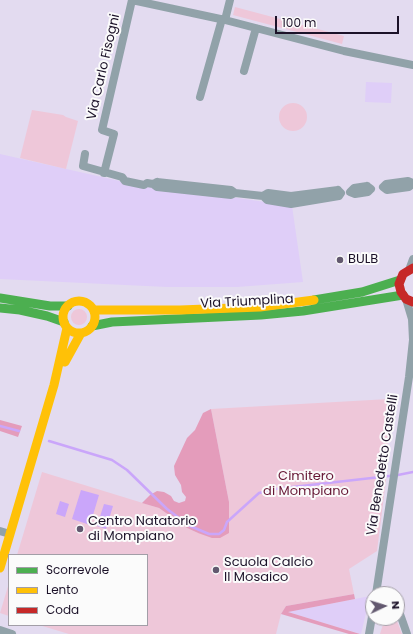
<!DOCTYPE html>
<style>
body{margin:0}
#map{position:relative;width:413px;height:634px;overflow:hidden;background:#e3dbf0;font-family:Poppins,sans-serif}
canvas{display:block}
.legend{position:absolute;left:8px;top:554px;width:140px;height:72px;box-sizing:border-box;background:#fbfbfb;border:1px solid #a29ea7;margin:0;padding:5px 7px;list-style:none;font-size:12px;color:#1c1229}
.legend li{display:flex;align-items:center;gap:8px;height:20px}
.legend b{width:20px;border:1px solid #a29ea7}
.north{position:absolute;left:365px;top:586px;width:40px;height:40px;box-sizing:border-box;background:#fbfbfb;border:1px solid #a29ea7;border-radius:50%;rotate:86deg;font-size:11px;font-weight:700;line-height:16px;text-align:center;color:#1c1229}
.north::after{content:'';display:block;margin:auto;width:14px;height:18px;background:#62586f;clip-path:polygon(50% 0,100% 100%,50% 72%,0 100%)}
.scale{position:absolute;left:275px;top:16px;width:124px;height:18px;box-sizing:border-box;border:2px solid #1c1229;border-top:0;padding-left:5px;font-size:12px;line-height:14px;white-space:nowrap;color:#1c1229;-webkit-text-stroke:3px #fbfbfb;paint-order:stroke}
</style>
<div id="map">
<canvas width="413" height="634"></canvas>
<ul class="legend">
<li><b style="height:5px;background:#4caf50"></b>Scorrevole</li>
<li><b style="height:5px;background:#ffc107"></b>Lento</li>
<li><b style="height:5px;background:#c62828"></b>Coda</li>
</ul>
<div class="north">N</div>
<div class="scale">100 m</div>
</div>
<script>
const ctx = document.querySelector('canvas').getContext('2d');
ctx.lineJoin = 'round';
function fillPath(path, color) {
  ctx.fillStyle = color;
  ctx.fill(path, 'evenodd');
}
function toPath(rows) {
  const path = new Path2D();
  for (const r of rows) {
    if (r.length === 3) {
      path.moveTo(r[0] + r[2], r[1]);
      path.arc(r[0], r[1], r[2], 0, 2 * Math.PI);
      continue;
    }
    path.moveTo(r[0], r[1]);
    for (let i = 2; i < r.length; i += 2) path.lineTo(r[i], r[i + 1]);
  }
  return path;
}
function trace(path, color, width, dash) {
  ctx.strokeStyle = color;
  ctx.lineWidth = width;
  ctx.lineCap = dash ? 'butt' : 'round';
  ctx.setLineDash(dash || []);
  ctx.stroke(path);
}
function label(font, color, halo, rows, align = 'center') {
  ctx.font = font + ' Poppins,sans-serif';
  ctx.lineWidth = 4;
  ctx.setLineDash([]);
  ctx.textBaseline = 'middle';
  ctx.strokeStyle = halo;
  ctx.fillStyle = color;
  for (const [text, x, y, turn = 0] of rows) {
    ctx.save();
    ctx.translate(x, y);
    ctx.rotate((+turn || 0) * Math.PI / 180);
    ctx.textAlign = isNaN(turn) ? turn : align;
    if (halo) ctx.strokeText(text, 0, 0);
    ctx.fillText(text, 0, 0);
    ctx.restore();
  }
}
const built = toPath([
 [366,82,392,83,391,103,365,102],
 [0,154,146,187,238,198,292,206,303,282,237,287,167,287,0,279],
 [370,596,361,634,287,612,355,599]
]);
const green = toPath([
 [235,7,344,36,342,44,233,15],
 [293,117,14],
 [32,110,63,115,66,117,78,121,66,169,20,158],
 [79,317,8],
 [389,399,387,473,377,551,349,569,354,594,286,606,281,614,276,634,69,634,39,625,147,625,147,555,17,555,42,472,159,508,187,528,198,533,229,502,211,409],
 [9,583,9,616,0,613],
 [385,618,393,618,397,621,402,634,380,634]
]);
const forest = toPath([
 [211,409,229,502,229,533,220,538,212,538,198,533,187,528,159,508,142,503,150,495,157,491,164,492,171,496,174,501,179,503,185,501,186,497,182,492,181,485,175,475,174,466,187,438,195,430,203,413],
 [0,420,22,426,18,437,0,431],
 [354,594,355,599,288,612,360,634,349,634,281,614,286,606]
]);
const water = toPath([
 [81,490,99,495,90,525,72,519],
 [60,501,69,504,65,517,56,514],
 [104,504,113,506,106,529,97,526]
]);
const stream = toPath([
 [0,426,19,431],
 [49,441,112,460,127,470,167,509,190,526,209,534,219,534,224,530,227,522,259,493,275,489,398,475,413,472]
]);
const street = toPath([
 [225,20,230,0],
 [244,71,256,28],
 [200,97,222,19],
 [85,154,83,166,122,177,125,181,144,185,147,183,153,184],
 [104,173,114,134,102,130,132,0,225,20,344,51,413,65],
 [157,182,231,190,235,193,231,195,157,187,153,184,157,182],
 [413,183,409,187,387,190,383,187,386,184,408,181,413,183],
 [367,186,371,189,368,192,355,194,350,192,354,188,367,186],
 [338,190,341,193,339,196,291,204,267,200,263,196,268,193,291,196,338,190],
 [235,193,263,196],
 [409,270,413,259],
 [0,531,10,534],
 [376,594,409,377,413,340,412,319,406,299],
 [397,610,400,614,407,634],
 [0,630,12,634],
 [369,634,373,611]
]);
const fast = toPath([
 [0,298,50,306,68,306],
 [314,300,362,292,400,280],
 [0,308,20,310,47,316,64,322],
 [92,326,112,322,261,315,303,311,403,295]
]);
const slow = toPath([
 [79,317,16],
 [94,310,180,310,260,307,314,300],
 [65,362,81,333],
 [0,568,54,385,67,328]
]);
const jam = toPath([
 [413,268,403,274,399,284,401,292,406,299,413,302]
]);
const markers = [
 [340,260,4,"#62586f"],
 [80,529,4,"#62586f"],
 [216,570,4,"#62586f"]
];
const streetNames = [
 ["Via Carlo Fisogni",104,67,-77],
 ["Via Triumplina",247,302,-3],
 ["Via Benedetto Castelli",383,465,-81]
];
const poiNames = [
 ["BULB",348,260],
 ["Centro Natatorio",88,522],
 ["di Mompiano",88,537],
 ["Scuola Calcio",224,563],
 ["Il Mosaico",224,578]
];
const parkNames = [
 ["Cimitero",306,477],
 ["di Mompiano",306,492]
];
fillPath(built, '#dfcef8');
fillPath(green, '#eec7d9');
fillPath(forest, '#e49cbb');
fillPath(water, '#caa6fa');
trace(stream, '#caa6fa', 2.5);
trace(street, '#91a2a9', 8);
trace(fast, '#4caf50', 9);
trace(slow, '#ffc107', 9);
trace(jam, '#c62828', 9);
for (const [x, y, r, color] of markers) {
  const dot = new Path2D();
  dot.arc(x, y, r, 0, 2 * Math.PI);
  ctx.fillStyle = color;
  ctx.fill(dot);
  trace(dot, '#fbfbfb', 1.5);
}
label('13px', '#1c1229', '#fbfbfb', streetNames);
label('13px', '#1c1229', '#fbfbfb', poiNames, 'left');
label('13px', '#661735', '#fbfbfb', parkNames);
</script>
